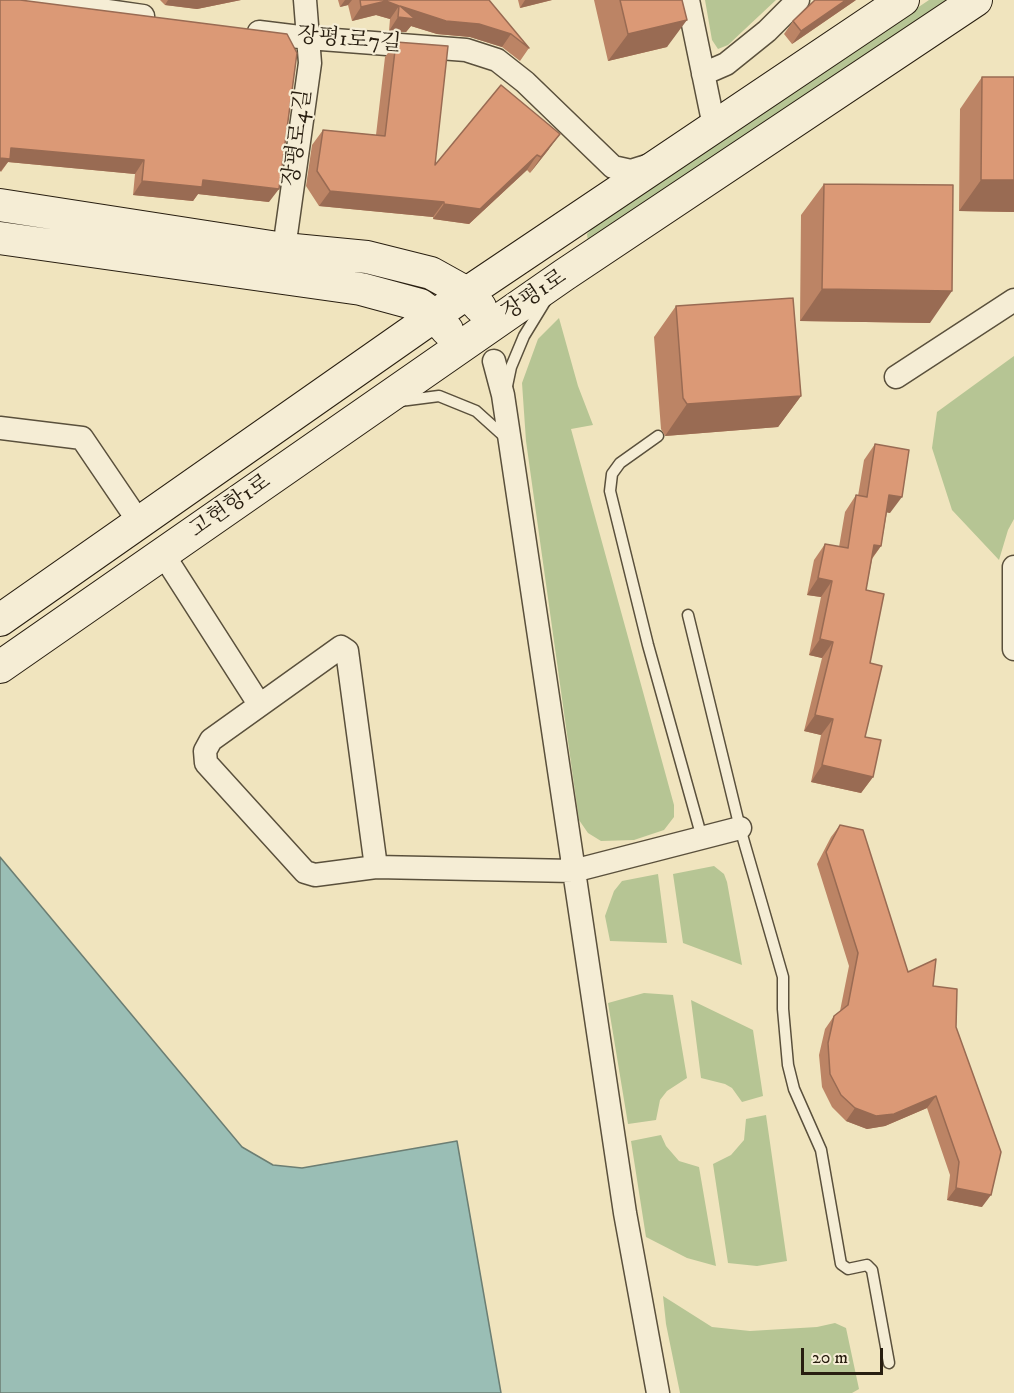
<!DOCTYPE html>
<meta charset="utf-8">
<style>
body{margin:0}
#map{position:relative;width:1014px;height:1393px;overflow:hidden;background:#f0e4be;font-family:"IM FELL DW Pica",serif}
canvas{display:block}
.scale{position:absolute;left:801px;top:1348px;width:82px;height:27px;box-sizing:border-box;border:3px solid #281e10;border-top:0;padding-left:8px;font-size:18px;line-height:21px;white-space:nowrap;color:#281e10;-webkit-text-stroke:4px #f5edd5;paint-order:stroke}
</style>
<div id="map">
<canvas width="1014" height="1393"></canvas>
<div class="scale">20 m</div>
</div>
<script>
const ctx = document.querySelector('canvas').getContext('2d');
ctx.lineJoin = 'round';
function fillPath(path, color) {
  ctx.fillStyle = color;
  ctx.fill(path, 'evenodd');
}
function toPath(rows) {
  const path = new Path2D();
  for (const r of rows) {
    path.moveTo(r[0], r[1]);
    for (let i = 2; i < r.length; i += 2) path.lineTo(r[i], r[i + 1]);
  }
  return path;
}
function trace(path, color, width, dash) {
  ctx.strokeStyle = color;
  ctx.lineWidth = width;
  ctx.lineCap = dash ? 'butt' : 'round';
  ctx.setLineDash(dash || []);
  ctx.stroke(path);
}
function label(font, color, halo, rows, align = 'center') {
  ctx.font = font + ' "IM FELL DW Pica","Noto Serif KR",serif';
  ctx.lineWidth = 4.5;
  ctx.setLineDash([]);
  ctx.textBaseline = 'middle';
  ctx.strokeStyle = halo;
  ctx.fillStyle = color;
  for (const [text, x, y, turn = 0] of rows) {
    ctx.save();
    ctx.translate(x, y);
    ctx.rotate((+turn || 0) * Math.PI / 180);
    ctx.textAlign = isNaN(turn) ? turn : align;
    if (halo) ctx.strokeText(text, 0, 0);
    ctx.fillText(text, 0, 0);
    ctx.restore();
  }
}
const green = toPath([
 [705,0,776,0,728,45,718,49,712,40],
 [929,0,965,0,588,242,587,234,595,225],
 [559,318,578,386,593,425,571,429,674,805,674,817,664,830,634,840,601,841,588,833,579,820,526,441,522,383,538,339],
 [1014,356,1014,519,1008,530,999,560,952,510,932,448,937,412],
 [714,866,724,874,727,882,742,965,683,943,673,874],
 [658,874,667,943,610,941,605,916,614,891,622,881],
 [644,993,673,995,687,1078,667,1091,660,1100,656,1120,628,1124,608,1003],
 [691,1000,753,1030,763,1096,742,1102,732,1088,725,1084,701,1078],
 [766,1115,787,1261,757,1266,728,1263,713,1164,731,1155,744,1140,746,1119],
 [661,1135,666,1146,679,1161,699,1167,716,1266,687,1258,646,1237,631,1141],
 [663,1296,712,1327,750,1331,817,1327,835,1323,846,1328,859,1389,852,1393,680,1393,666,1324]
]);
const water = toPath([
 [0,857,242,1147,273,1165,302,1168,457,1141,501,1393,0,1393,0,857]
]);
const lane = toPath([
 [507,386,511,367,524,336,546,300],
 [400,401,439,396,476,411,506,438],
 [658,436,620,463,612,474,610,491,648,645,702,838],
 [688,615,740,828,783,977,783,1009,788,1065,794,1089,821,1150,841,1264,848,1269,867,1265,872,1270,889,1363]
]);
const street = toPath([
 [31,0,143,16],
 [688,0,714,126],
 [259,32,308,38,466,50,497,60,525,82,613,167,631,171,650,165],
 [703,74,726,64,767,31,798,0],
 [282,263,310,63,305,0],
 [494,361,503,395,625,1213,658,1393],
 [896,377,1014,300],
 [0,428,82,438,139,522],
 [163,554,259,704],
 [1014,567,1014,649],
 [376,867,347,651,341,647,211,740,205,751,206,763,305,872,315,875,376,867,573,871,740,828]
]);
const secondary = toPath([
 [0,205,284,249,367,257,431,273,467,293,480,307],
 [0,238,361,289,420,305,435,316,447,330],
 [0,620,467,293,903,0],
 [0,667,564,275,976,0]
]);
const wall = toPath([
 [0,0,269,202,198,194,193,201,133,195,135,174,8,162,1,172],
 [160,0,241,0,197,9,165,5],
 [338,0,489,0,529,48,520,61,502,47,470,37,437,34,411,26,406,32,389,31,390,19,376,15,352,21,348,5,340,7],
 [518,0,552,0,520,8],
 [594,0,682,0,667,47,608,61],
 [856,0,792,44,784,34,793,21],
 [396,42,435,165,549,149,530,173,527,170,469,224,433,219,433,217,319,206,306,186,312,145,323,130,376,135,385,57],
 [982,77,1014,77,1014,212,959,211,960,109],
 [824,184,930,323,800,321,801,215],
 [676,306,801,396,778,427,665,436,661,429,654,337],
 [875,444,890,513,887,512,881,546,872,559,866,590,870,663,865,737,873,777,861,793,811,782,821,735,804,731,822,658,809,655,821,597,807,595,814,560,825,544,839,547,845,512,856,495,858,496,864,460],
 [840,825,908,972,933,986,956,1027,982,1207,947,1200,950,1175,927,1108,885,1126,867,1129,846,1121,832,1107,822,1087,819,1055,825,1029,834,1016,840,1011,849,966,817,864,831,837]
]);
const shadedWall = toPath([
 [168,0,241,0,197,9,165,5],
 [345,0,352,0,348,5,340,7],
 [525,0,552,0,520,8],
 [846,0,856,0,792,44,801,31],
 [386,1,399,6,390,19,376,15,352,21,361,7],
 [400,6,479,24,511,34,502,47,470,37,437,34,411,26,406,32,389,31,398,17],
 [687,20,667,47,608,61,628,34],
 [560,134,549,149,530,173,541,157],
 [11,148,144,160,135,174,8,162,0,172,0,158],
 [537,155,527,170,469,224,433,219,444,204],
 [203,180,279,189,269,202,198,194,193,201,133,195,142,181],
 [981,180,1014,180,1014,212,959,211],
 [330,191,444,202,433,217,319,206],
 [822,289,952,291,930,323,800,321],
 [801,396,778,427,665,436,687,404],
 [889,495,902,497,890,513,878,511],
 [874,545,881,546,869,562],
 [818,578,832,581,821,597,807,595],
 [820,639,833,642,822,658,809,655],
 [815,715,833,719,821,735,804,731],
 [822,765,873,777,861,793,811,782],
 [936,1096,927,1108,885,1126,867,1129,846,1121,855,1108],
 [956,1188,991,1195,982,1207,947,1200]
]);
const building = toPath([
 [0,0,20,0,287,34,297,53,279,189,203,180,202,187,142,181,144,160,11,148,10,159,0,158,0,0],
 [360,0,489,0,529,48,511,34,479,24,446,21,400,6,415,19,398,17,399,6,386,1,361,7,360,0],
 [620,0,682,0,687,20,628,34,620,0],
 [815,0,846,0,801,31,793,21,815,0],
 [396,42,448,46,435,165,501,85,560,134,541,157,537,155,480,209,444,204,444,202,330,191,317,171,323,130,385,136,396,42],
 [982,77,1014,77,1014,180,981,180,982,77],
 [824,184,953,185,952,291,822,289,824,184],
 [793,298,801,396,687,404,683,398,676,306,793,298],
 [875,444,909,450,902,497,889,495,881,546,874,545,866,590,884,594,870,663,882,666,865,737,881,740,873,777,822,765,833,719,815,715,833,642,820,639,832,581,818,578,825,544,848,548,856,495,867,497,875,444],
 [840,825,863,830,908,972,936,959,933,986,957,989,956,1027,1001,1152,991,1195,956,1188,959,1162,936,1096,894,1114,876,1116,855,1108,841,1095,830,1074,828,1043,834,1016,848,1005,858,953,826,852,840,825]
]);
const streetNames = [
 ["장평1로7길",349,41,5],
 ["장평로4길",299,138,-82],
 ["장평1로",535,296,-34],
 ["고현항1로",231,507,-35]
];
fillPath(green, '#b6c594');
fillPath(water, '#9abeb5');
trace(water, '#6c7e73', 1.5);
trace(lane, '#5a503c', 13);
trace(street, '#5a503c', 25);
trace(secondary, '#281e10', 34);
trace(lane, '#f5edd5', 10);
trace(street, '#f5edd5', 22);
trace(secondary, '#f5edd5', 32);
fillPath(wall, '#bc8465');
fillPath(shadedWall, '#996b53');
fillPath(building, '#db9976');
trace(building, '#996b53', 1.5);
label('22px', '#281e10', '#f5edd5', streetNames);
</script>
